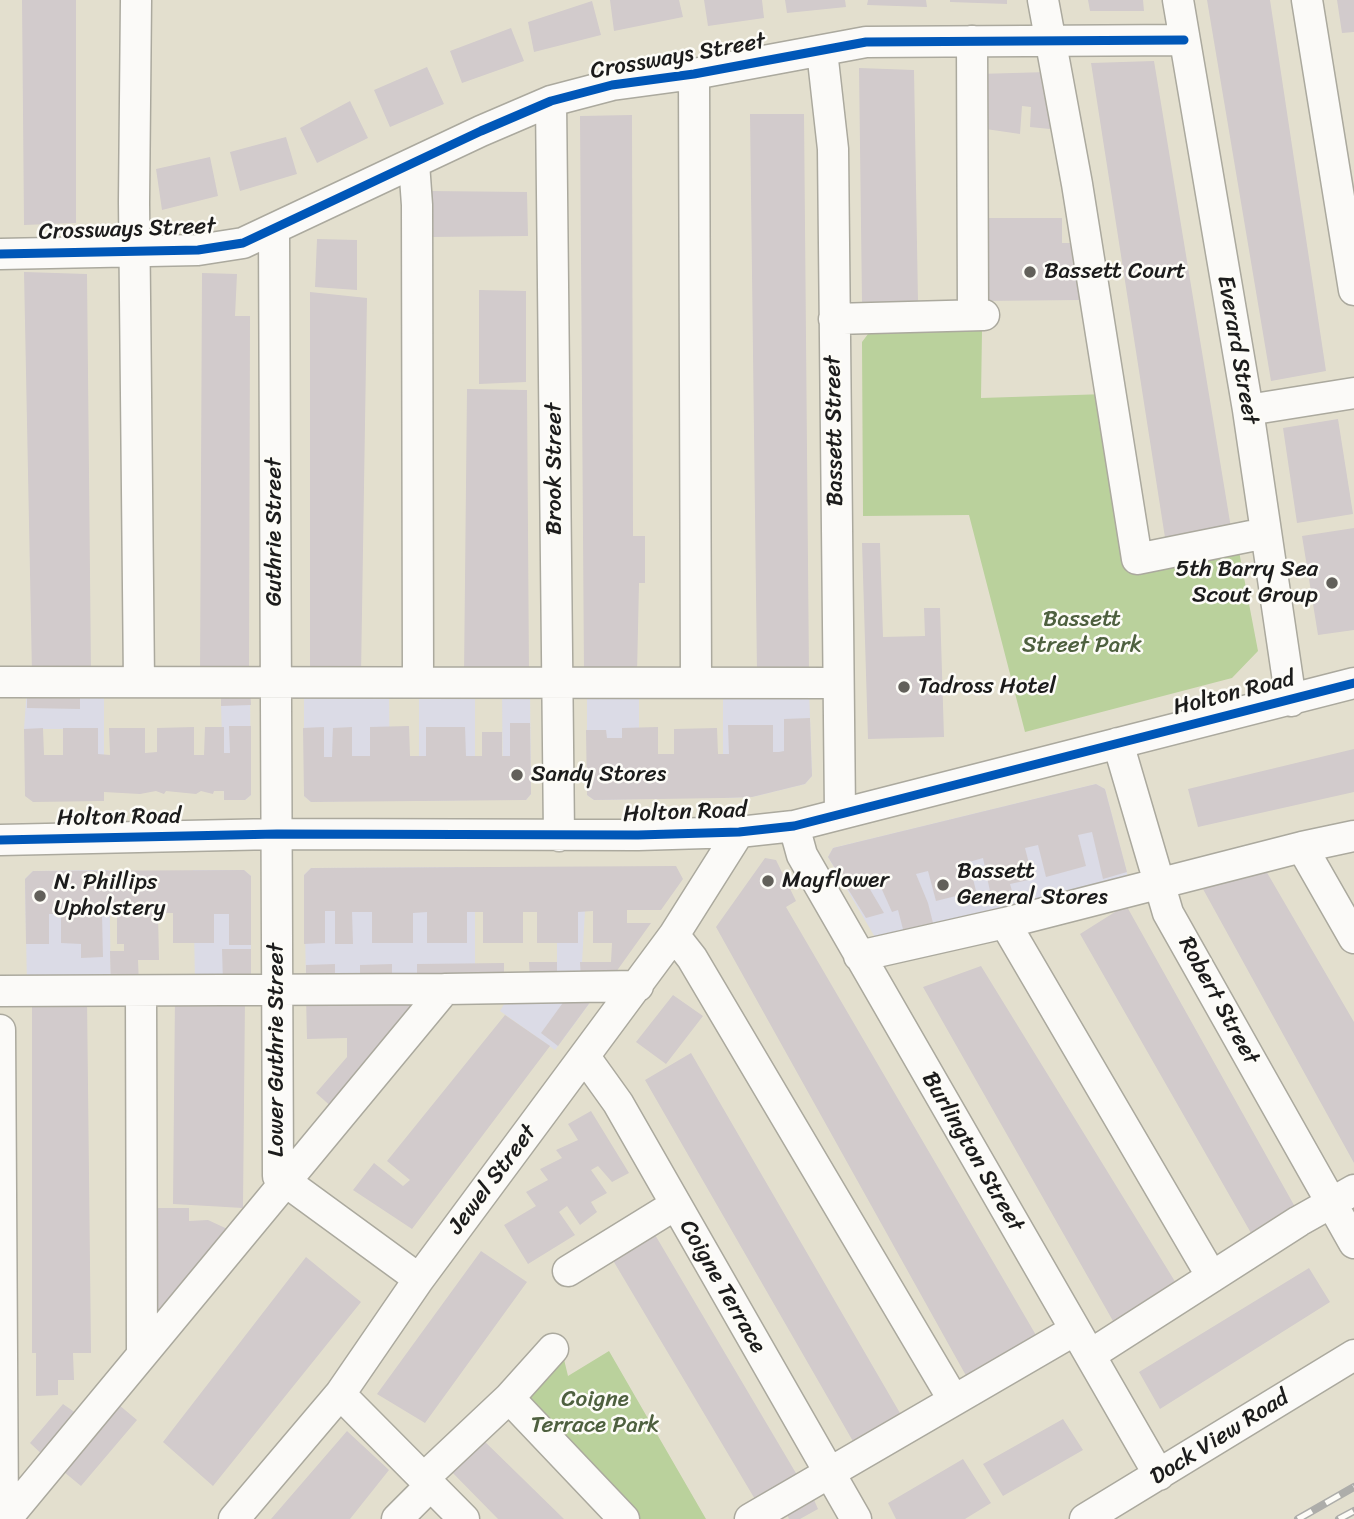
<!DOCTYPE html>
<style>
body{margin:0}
canvas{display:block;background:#e3dfce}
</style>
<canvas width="1354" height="1519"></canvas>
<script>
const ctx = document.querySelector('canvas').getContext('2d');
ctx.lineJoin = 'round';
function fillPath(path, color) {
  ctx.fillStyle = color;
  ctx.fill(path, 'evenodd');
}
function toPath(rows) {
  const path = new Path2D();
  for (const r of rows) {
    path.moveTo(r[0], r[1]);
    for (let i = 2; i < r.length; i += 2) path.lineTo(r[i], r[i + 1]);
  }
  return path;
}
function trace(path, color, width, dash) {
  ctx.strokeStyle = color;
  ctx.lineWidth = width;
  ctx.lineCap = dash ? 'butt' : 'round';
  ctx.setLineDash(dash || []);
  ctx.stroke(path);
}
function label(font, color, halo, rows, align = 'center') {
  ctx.font = font + ' Sriracha,sans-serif';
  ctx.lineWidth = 5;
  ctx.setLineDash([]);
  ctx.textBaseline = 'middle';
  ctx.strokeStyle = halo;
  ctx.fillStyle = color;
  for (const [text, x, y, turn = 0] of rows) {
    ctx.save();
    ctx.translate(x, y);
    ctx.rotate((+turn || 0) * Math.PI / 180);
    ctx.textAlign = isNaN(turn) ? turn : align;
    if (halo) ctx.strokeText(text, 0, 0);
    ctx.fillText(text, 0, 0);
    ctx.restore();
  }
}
const built = toPath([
 [304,686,389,686,390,800,311,802,304,796],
 [419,686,475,687,475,800,419,801],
 [587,686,639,686,639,799,594,800,587,795],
 [502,687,530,687,531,794,526,800,503,800],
 [27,688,104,689,104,801,82,801,81,729,24,729],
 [250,688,251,795,245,800,224,800,221,706],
 [723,688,809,688,812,776,805,784,752,797,723,798],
 [1096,784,1105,789,1130,885,879,944,828,857,833,848],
 [475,867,475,981,306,983,304,875,311,868],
 [557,867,585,911,581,980,557,980],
 [109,870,111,986,27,986,25,879,33,871],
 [193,870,244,870,251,876,251,983,195,984],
 [510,994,594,997,555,1050,500,1011]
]);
const green = toPath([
 [871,330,982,330,981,398,1106,394,1130,569,1238,546,1258,651,1232,678,1025,732,969,515,863,516,862,342],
 [562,1351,568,1376,609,1351,706,1519,638,1519,518,1398]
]);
const building = toPath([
 [22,0,76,0,76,223,24,225],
 [610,0,679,0,683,17,614,31],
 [704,0,762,0,764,18,708,26],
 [785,0,845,0,846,7,787,13],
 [868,0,926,0,927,7,867,5],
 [950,0,1007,0,1007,4,950,2],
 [1088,0,1143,0,1144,11,1090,11],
 [1207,0,1270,0,1326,371,1271,381],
 [1337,0,1354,0,1354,32,1342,33],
 [592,1,601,35,534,52,528,22],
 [511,28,524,61,462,83,450,51],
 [1154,61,1232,534,1166,544,1091,63],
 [427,67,444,104,390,127,374,90],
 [859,68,914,70,918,303,862,303],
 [1048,72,1060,130,1030,127,1031,107,1022,106,1020,134,979,128,978,74],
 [350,101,368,138,317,163,300,128],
 [750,114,804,114,809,675,757,673],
 [632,115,633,536,645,536,645,583,639,583,637,674,584,674,580,116],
 [286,137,297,174,240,191,230,152],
 [210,157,218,196,162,210,156,169],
 [428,191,527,192,528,236,429,237],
 [981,218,1062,218,1062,243,1080,243,1080,300,981,301],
 [317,239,357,240,357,290,315,287],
 [24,272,87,274,91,674,32,674],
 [202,273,237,274,235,316,250,316,249,676,200,677],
 [479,290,526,291,526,382,479,384],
 [310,292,367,298,361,675,310,674],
 [467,389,527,390,529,675,464,675],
 [1338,419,1353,514,1297,523,1283,428],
 [1354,528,1354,630,1318,635,1302,536],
 [862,543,880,543,883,637,925,636,924,608,940,608,944,737,868,739],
 [27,688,80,688,80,709,27,708],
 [250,688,251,705,221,706,221,689],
 [810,718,812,776,805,784,752,797,723,798,594,800,587,795,586,730,606,730,607,738,622,738,622,728,658,727,658,754,674,754,674,729,717,728,718,754,729,754,728,725,773,725,773,752,779,752,784,751,784,719],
 [510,723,530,723,531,794,526,800,311,802,304,796,303,728,324,727,324,757,332,757,333,728,352,727,352,756,370,756,370,727,409,726,410,756,426,756,426,727,465,727,466,756,482,756,482,732,502,732,502,756,510,756],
 [229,726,251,726,251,795,245,800,224,800,224,791,214,791,213,794,201,791,196,794,166,791,164,794,156,791,140,794,104,792,104,801,33,802,25,796,24,729,43,728,44,755,63,755,63,728,98,728,98,754,110,755,109,728,145,728,145,753,157,752,157,728,194,727,194,755,204,755,205,727,224,727,224,753,230,753],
 [1354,749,1354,792,1198,827,1188,789],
 [1096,784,1105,789,1127,872,1103,879,1092,832,1078,835,1086,866,1046,877,1038,845,1025,848,1033,879,1010,884,1012,891,991,896,983,858,969,862,976,891,936,901,928,871,916,874,928,903,935,931,905,937,898,910,892,912,879,883,868,886,884,913,866,918,828,857,833,848],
 [765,858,776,860,796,901,786,907,1040,1342,969,1381,716,927],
 [1262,864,1354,1022,1354,1163,1198,880],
 [676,866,683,879,661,910,627,910,627,923,651,923,611,979,581,980,580,962,611,962,612,943,593,943,593,911,578,912,578,943,537,943,537,912,523,912,523,943,483,943,483,912,467,912,467,943,427,943,427,912,413,913,413,943,372,943,372,912,352,912,353,944,335,944,335,911,325,911,325,943,304,944,304,875,311,868],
 [244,870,251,876,251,945,229,945,229,914,214,914,214,943,173,943,173,913,158,913,159,960,138,960,139,985,111,986,110,951,124,951,124,944,117,944,117,913,102,914,103,957,81,958,81,944,61,943,61,914,49,914,49,944,26,944,25,879,33,871],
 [1126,905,1299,1214,1255,1240,1080,934],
 [222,949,251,949,251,983,223,983],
 [529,962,557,962,557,980,530,980],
 [504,963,504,980,417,982,417,964],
 [335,964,335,982,306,983,306,965],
 [392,964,392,982,360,982,360,965],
 [981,966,1179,1288,1117,1328,923,987],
 [570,993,594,997,558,1046,541,1033],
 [673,995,703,1016,666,1064,636,1042],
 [175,996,245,997,243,1208,173,1204],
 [306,996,432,996,334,1109,316,1093,347,1057,347,1038,307,1039],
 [32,997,87,997,91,1353,73,1353,74,1380,58,1380,58,1395,36,1396,36,1353,32,1353],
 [505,1015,550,1046,412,1229,353,1190,374,1163,403,1186,410,1180,387,1161],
 [691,1053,904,1420,858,1450,645,1080],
 [591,1111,629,1173,612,1182,598,1166,591,1170,607,1193,591,1202,597,1212,580,1225,567,1206,559,1212,575,1235,528,1264,504,1225,536,1206,526,1192,548,1180,540,1169,562,1158,556,1150,578,1140,568,1124],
 [149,1208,189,1208,189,1221,208,1220,236,1233,148,1338],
 [651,1228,800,1480,759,1506,608,1252],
 [481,1251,527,1282,425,1423,377,1394],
 [306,1257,361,1302,213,1486,163,1442],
 [1309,1268,1330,1302,1160,1409,1139,1372],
 [113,1400,137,1420,81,1486,58,1467],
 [63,1404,83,1418,48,1460,30,1443],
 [1063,1419,1083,1450,1003,1496,983,1464],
 [347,1431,389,1470,350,1519,271,1519],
 [477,1434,564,1519,498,1519,446,1466],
 [963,1459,991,1503,965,1519,896,1519,888,1503],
 [811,1493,818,1509,800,1519,789,1519,783,1505]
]);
const minor = toPath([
 [136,0,134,202,139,682],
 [1043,0,1077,184,1137,559,1266,533],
 [1178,0,1248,410,1291,701],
 [1307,0,1354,290],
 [972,41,973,315],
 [822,51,833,149,840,812],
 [694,74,696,681],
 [551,101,559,836],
 [414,163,417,205,418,681],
 [274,229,278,1176,419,1279],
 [0,254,198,250,243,243,481,131,551,101,612,85,694,74,866,42,1184,40],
 [834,319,984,315],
 [1248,410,1354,393],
 [0,682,838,683],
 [1118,743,1168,913,1354,1243],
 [794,826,802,855,1159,1475],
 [0,840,277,834,638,835,739,832,794,826,1354,683],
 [1302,847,1354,836],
 [1005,923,1302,847,1354,938],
 [674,935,692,958,953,1399],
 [859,956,1005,923,1212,1277],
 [445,989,638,986],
 [0,991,445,989,142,1355],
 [0,1030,3,1519],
 [585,1057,618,1103,856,1519],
 [568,1271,675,1205],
 [1090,1355,1299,1221,1354,1190],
 [340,1394,464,1519],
 [509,1398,553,1349],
 [424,1478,509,1398,624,1519],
 [6,1519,142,1355,141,991],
 [234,1519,340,1394,419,1279,674,935,739,832],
 [397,1519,431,1485],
 [750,1519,1075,1330],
 [1085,1519,1354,1355]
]);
const rail = toPath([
 [1298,1519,1354,1487],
 [1339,1519,1354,1511]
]);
const cycleway = toPath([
 [0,254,198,250,243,243,481,131,551,101,612,85,694,74,866,42,1184,40],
 [0,840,277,834,638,835,739,832,794,826,1354,683]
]);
const markers = [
 [1030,272,7,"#62605a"],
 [1332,583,7,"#62605a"],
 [904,687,7,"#62605a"],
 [517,775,7,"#62605a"],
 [768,881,7,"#62605a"],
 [943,885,7,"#62605a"],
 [40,896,7,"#62605a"]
];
const streetNames = [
 ["Crossways Street",678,57,-10],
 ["Crossways Street",127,230,-2],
 ["Everard Street",1237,350,80],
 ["Bassett Street",835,431,-91],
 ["Brook Street",555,469,-90],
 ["Guthrie Street",275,532,-90],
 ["Holton Road",1234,694,-14],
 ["Holton Road",685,813,-2],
 ["Holton Road",119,818,-1],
 ["Robert Street",1218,1001,61],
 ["Lower Guthrie Street",277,1050,-90],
 ["Burlington Street",972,1152,60],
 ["Jewel Street",493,1180,-53],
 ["Coigne Terrace",722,1287,60],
 ["Dock View Road",1220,1438,-32]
];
const poiNames = [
 ["Bassett Court",1044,272],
 ["5th Barry Sea",1318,570,"right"],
 ["Scout Group",1318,596,"right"],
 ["Tadross Hotel",918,687],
 ["Sandy Stores",531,775],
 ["Bassett",957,872],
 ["General Stores",957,898],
 ["Mayflower",782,881],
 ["N. Phillips",54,883],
 ["Upholstery",54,909]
];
const parkNames = [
 ["Bassett",1082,620],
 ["Street Park",1082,646],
 ["Coigne",595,1400],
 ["Terrace Park",595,1426]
];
fillPath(built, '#dbdbe6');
fillPath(green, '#bad19c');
fillPath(building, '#d2cbcc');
trace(minor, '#aba99e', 33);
trace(minor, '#fbfaf8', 30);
trace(rail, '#adadaa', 8);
trace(rail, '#fdfcf7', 5, [16]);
trace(cycleway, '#0057b8', 9);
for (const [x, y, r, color] of markers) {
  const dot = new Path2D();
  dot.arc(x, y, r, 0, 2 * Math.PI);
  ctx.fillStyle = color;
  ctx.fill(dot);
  trace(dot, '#fdfcf7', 2.5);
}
label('23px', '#1c1c1c', '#fdfcf7', streetNames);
label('23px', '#1c1c1c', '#fdfcf7', poiNames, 'left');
label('23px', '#4e603f', '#fdfcf7', parkNames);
</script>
